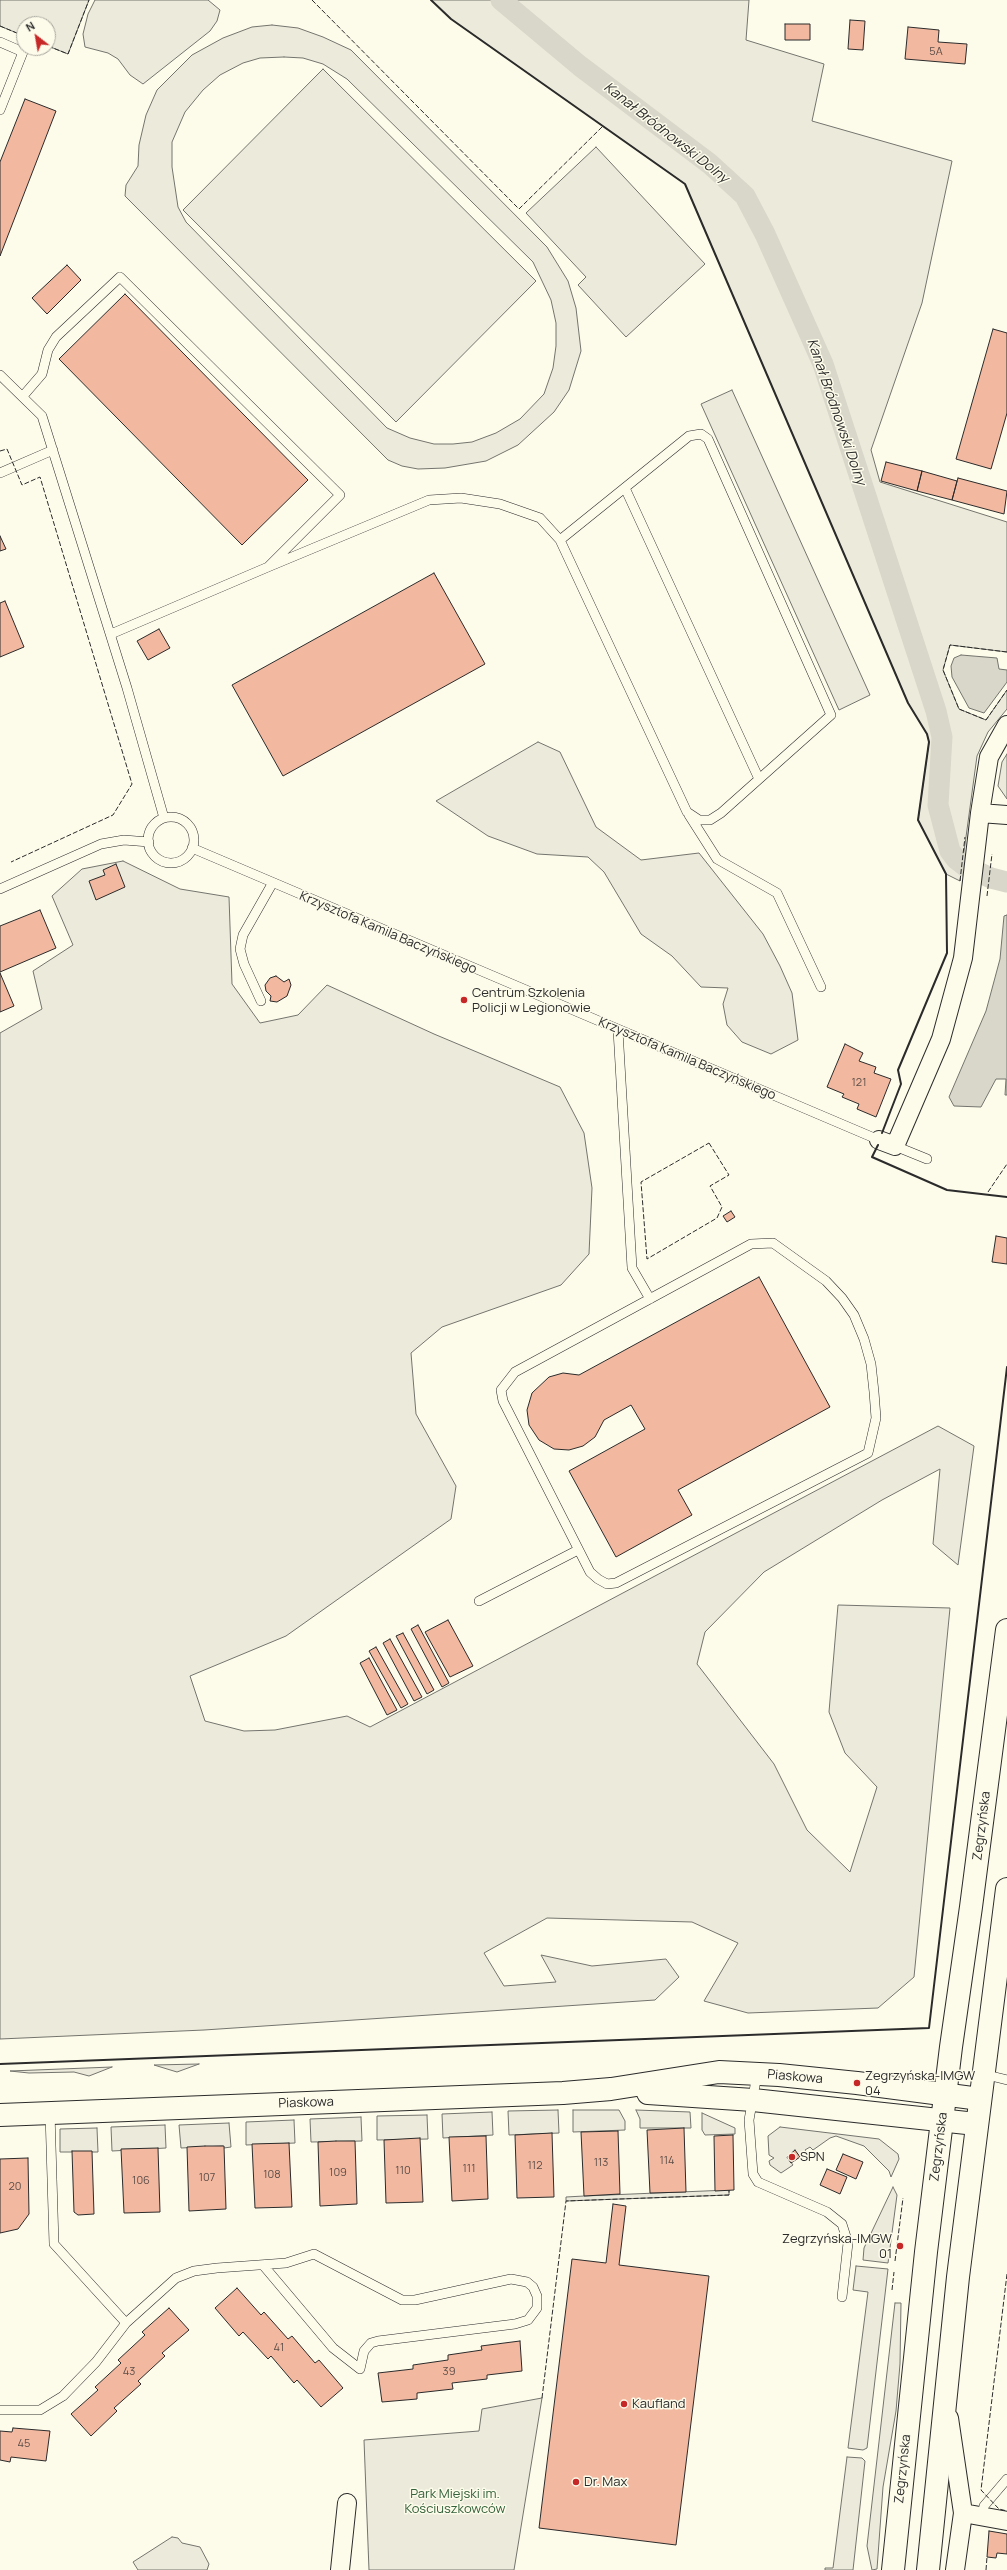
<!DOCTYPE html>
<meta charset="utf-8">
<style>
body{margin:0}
#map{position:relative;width:1007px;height:2570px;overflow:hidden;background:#fdfbea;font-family:Manrope,sans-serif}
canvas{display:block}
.north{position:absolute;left:16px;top:16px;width:40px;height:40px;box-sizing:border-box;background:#fdfbea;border:1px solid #a9a89e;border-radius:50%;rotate:329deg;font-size:11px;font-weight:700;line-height:16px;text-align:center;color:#2b2b2b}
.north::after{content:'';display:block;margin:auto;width:14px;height:18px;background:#c62828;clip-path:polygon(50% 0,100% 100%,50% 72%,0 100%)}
</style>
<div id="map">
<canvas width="1007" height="2570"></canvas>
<div class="north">N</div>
</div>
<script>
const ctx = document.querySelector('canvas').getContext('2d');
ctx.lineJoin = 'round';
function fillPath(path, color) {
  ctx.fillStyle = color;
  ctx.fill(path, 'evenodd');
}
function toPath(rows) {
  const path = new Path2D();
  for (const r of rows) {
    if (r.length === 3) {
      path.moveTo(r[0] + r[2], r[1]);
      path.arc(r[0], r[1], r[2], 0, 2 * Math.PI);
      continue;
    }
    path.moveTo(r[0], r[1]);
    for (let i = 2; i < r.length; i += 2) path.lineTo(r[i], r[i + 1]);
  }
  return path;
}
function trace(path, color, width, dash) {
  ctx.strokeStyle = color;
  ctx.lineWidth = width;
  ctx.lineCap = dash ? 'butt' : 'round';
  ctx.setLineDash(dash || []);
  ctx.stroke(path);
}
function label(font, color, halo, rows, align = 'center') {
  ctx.font = font + ' Manrope,sans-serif';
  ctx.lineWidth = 3;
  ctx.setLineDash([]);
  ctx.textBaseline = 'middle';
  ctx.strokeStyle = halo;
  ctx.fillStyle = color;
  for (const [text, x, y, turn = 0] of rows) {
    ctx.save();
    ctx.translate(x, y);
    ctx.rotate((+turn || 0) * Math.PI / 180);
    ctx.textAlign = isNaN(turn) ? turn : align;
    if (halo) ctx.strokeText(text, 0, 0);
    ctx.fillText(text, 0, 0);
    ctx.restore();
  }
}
const green = toPath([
 [0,0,89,0,68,54,48,46,48,24,24,24,24,36,0,26,0,0],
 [95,0,208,0,220,10,217,21,210,31,143,84,130,75,118,59,108,53,85,47,83,34,88,14,95,0],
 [431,0,749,0,746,40,824,64,812,121,952,161,922,303,871,450,880,482,1007,522,1007,652,950,645,943,670,959,709,986,720,1007,690,1007,709,988,732,977,756,960,881,946,874,918,820,929,742,927,734,908,703,685,184,451,19,431,0],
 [272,25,298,28,323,37,351,50,547,247,568,281,576,308,581,351,569,390,554,412,518,445,486,461,445,468,418,469,402,466,388,460,125,196,126,185,138,166,139,145,146,115,157,90,192,55,223,38,252,27,272,25],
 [284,57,303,58,323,64,347,79,533,262,551,300,556,323,556,346,553,368,544,394,520,419,496,433,472,442,453,444,434,444,410,438,387,428,186,222,178,207,172,167,172,142,185,112,203,90,220,75,243,63,260,58,284,57],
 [323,69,536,281,396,422,183,210,323,69],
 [596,147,705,264,626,337,578,285,586,277,526,213,596,147],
 [732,390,870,695,839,710,701,404,732,390],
 [538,742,560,752,596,827,641,860,699,853,763,934,780,966,792,993,798,1040,771,1054,742,1042,727,1025,723,1004,728,988,701,987,672,956,641,934,604,872,588,857,537,854,488,836,436,801,538,742],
 [1007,754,1007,799,998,786,1002,762,1007,754],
 [123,861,180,889,229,897,232,984,260,1023,298,1015,327,985,434,1034,560,1087,584,1133,592,1188,589,1254,561,1285,442,1327,411,1353,416,1414,456,1486,451,1519,286,1636,190,1676,205,1721,244,1731,275,1730,347,1716,370,1727,938,1426,974,1446,958,1565,933,1544,940,1469,882,1500,764,1572,705,1632,697,1664,774,1764,807,1830,850,1872,877,1787,845,1753,829,1712,838,1605,950,1608,914,1977,878,2008,748,2013,704,2001,738,1943,692,1922,547,1918,484,1953,504,1986,556,1982,541,1955,592,1966,666,1959,679,1977,655,2000,204,2030,0,2039,0,1033,42,1009,33,971,73,945,52,896,82,869,123,861],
 [199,2064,177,2072,154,2065,199,2064],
 [112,2067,89,2076,74,2072,29,2073,10,2071,112,2067],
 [558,2110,559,2133,509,2135,508,2111,558,2110],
 [573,2110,619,2110,625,2121,625,2130,573,2132,573,2110],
 [636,2110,690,2112,691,2128,640,2128,640,2119,636,2110],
 [492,2112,493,2135,443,2138,442,2114,492,2112],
 [702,2113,735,2128,735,2134,705,2135,702,2130,702,2113],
 [427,2115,428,2139,377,2140,377,2116,427,2115],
 [361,2117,362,2141,311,2142,310,2119,361,2117],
 [294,2120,295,2143,246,2145,246,2122,294,2120],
 [229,2123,231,2147,224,2148,223,2146,181,2148,179,2125,229,2123],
 [165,2125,166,2148,112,2151,111,2127,165,2125],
 [780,2127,879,2139,898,2154,899,2159,891,2177,889,2171,864,2146,836,2136,830,2138,813,2150,810,2147,805,2150,808,2154,802,2159,795,2151,787,2157,793,2165,781,2173,770,2165,769,2161,774,2158,769,2155,768,2136,780,2127],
 [97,2128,98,2152,60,2152,60,2129,97,2128],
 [893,2187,897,2195,888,2263,863,2260,864,2248,893,2187],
 [729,2190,729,2195,566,2201,566,2197,584,2196,729,2190],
 [856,2266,888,2269,867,2448,863,2450,848,2448,868,2292,853,2290,856,2266],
 [895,2303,901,2303,900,2364,896,2411,883,2487,877,2569,872,2570,867,2546,895,2303],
 [542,2398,514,2570,369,2570,364,2440,479,2431,482,2409,542,2398],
 [847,2457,862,2458,865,2461,853,2570,825,2570,825,2568,833,2568,847,2457],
 [172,2537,178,2538,182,2543,200,2547,209,2564,207,2570,138,2570,133,2562,172,2537]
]);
const water = toPath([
 [961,655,997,658,999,669,1007,670,1007,682,984,713,969,708,952,677,951,666,954,658,961,655],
 [1007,915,1007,1095,1005,1095,1006,1079,996,1079,981,1107,954,1106,949,1097,986,1011,1000,959,1004,916,1007,915]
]);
const canal = toPath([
 [501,0,580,66,710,164,745,196,765,234,823,364,936,711,942,737,938,805,950,851,956,859,965,866,991,878,1007,882]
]);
const building = toPath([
 [850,20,865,21,863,50,848,49,850,20],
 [785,24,810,24,810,40,785,40,785,24],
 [908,27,939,30,938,42,967,44,965,64,905,59,908,27],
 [25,99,56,111,0,256,0,162,25,99],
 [67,265,81,280,47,314,32,298,67,265],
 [125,294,308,480,242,545,59,359,125,294],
 [993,329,1007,333,1007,413,991,469,956,459,993,329],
 [886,462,922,471,917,491,881,481,886,462],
 [922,471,957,481,952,500,917,491,922,471],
 [958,478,1007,491,1004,514,952,500,958,478],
 [0,536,6,549,0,551,0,536],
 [434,573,485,664,283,776,232,685,434,573],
 [5,601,24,647,0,657,0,603,5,601],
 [159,629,170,648,148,660,137,641,159,629],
 [116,864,125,887,96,900,89,881,105,875,103,870,116,864],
 [40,910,56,948,0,972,0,926,40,910],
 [0,973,14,1006,0,1012,0,973],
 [276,976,284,982,289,979,291,985,287,996,277,1002,270,1001,271,996,266,991,265,985,270,978,276,976],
 [845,1044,863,1053,859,1061,876,1067,874,1073,891,1079,876,1117,857,1109,859,1104,842,1097,844,1094,827,1087,845,1044],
 [731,1211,735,1217,727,1222,723,1216,731,1211],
 [996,1236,1007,1238,1007,1264,992,1262,996,1236],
 [759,1277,830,1407,678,1490,692,1515,616,1557,569,1471,645,1429,631,1405,604,1420,595,1437,583,1446,569,1450,554,1449,539,1440,529,1425,527,1410,532,1393,549,1377,563,1373,579,1375,759,1277],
 [448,1620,473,1666,450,1677,425,1632,448,1620],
 [418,1625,449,1683,442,1687,411,1629,418,1625],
 [403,1633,434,1690,427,1694,396,1636,403,1633],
 [390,1639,422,1697,414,1701,383,1643,390,1639],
 [376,1647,408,1704,401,1708,369,1651,376,1647],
 [369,1658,397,1710,387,1715,360,1663,369,1658],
 [684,2128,686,2192,650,2193,647,2130,684,2128],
 [618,2131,620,2194,584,2196,581,2132,618,2131],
 [552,2133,554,2197,517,2198,515,2135,552,2133],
 [733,2135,734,2190,715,2191,714,2136,733,2135],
 [486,2136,488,2199,452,2201,449,2137,486,2136],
 [420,2138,423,2202,386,2203,384,2140,420,2138],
 [336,2141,355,2141,357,2204,320,2206,318,2142,336,2141],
 [289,2143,292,2207,255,2208,252,2144,289,2143],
 [205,2146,224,2146,226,2209,189,2211,187,2147,205,2146],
 [158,2148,160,2212,124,2213,121,2149,158,2148],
 [795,2150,800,2157,791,2163,787,2157,795,2150],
 [72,2151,92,2151,94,2214,78,2215,74,2212,72,2151],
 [843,2154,863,2162,856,2179,836,2170,843,2154],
 [28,2158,29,2214,18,2229,0,2233,0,2159,28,2158],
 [827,2169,847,2177,840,2194,820,2185,827,2169],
 [613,2204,626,2206,619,2265,709,2276,676,2545,539,2528,572,2259,606,2263,613,2204],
 [237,2288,261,2315,264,2312,288,2339,292,2336,315,2363,319,2360,343,2388,321,2407,297,2380,294,2383,271,2356,268,2359,243,2332,239,2336,215,2308,237,2288],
 [169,2308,189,2330,162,2353,165,2356,138,2381,141,2384,114,2408,117,2411,91,2436,71,2414,98,2390,95,2387,121,2363,118,2360,145,2335,142,2332,169,2308],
 [520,2341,522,2371,487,2375,487,2379,452,2383,453,2389,417,2393,417,2399,382,2402,378,2373,413,2369,413,2365,448,2360,448,2355,482,2350,481,2346,520,2341],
 [13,2428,50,2431,46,2461,11,2457,10,2462,0,2460,0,2431,12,2432,13,2428],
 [989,2531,1007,2534,1007,2554,997,2553,996,2558,987,2557,989,2531]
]);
const service = toPath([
 [0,42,23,52,0,110],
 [0,375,42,416,127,688,164,818],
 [23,396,42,374,48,350,56,337,120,277,340,495,268,567,111,634],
 [0,473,53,450],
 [625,488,759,779],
 [268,567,429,500,461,498,500,504,540,518,560,540,687,812,699,820,710,820,721,813,831,715,708,439,701,434,689,436,560,540],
 [689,815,717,859,777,893,821,987],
 [171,840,23],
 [192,848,879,1140],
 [0,889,101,844,124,840,149,842],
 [261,1001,244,964,240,949,243,935,272,884],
 [618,1030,632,1268,650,1299],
 [895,1146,927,1159],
 [773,1243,826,1281,842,1298,854,1315,864,1339,871,1364,874,1392,876,1418,868,1453,616,1583,607,1584,598,1579,590,1572,503,1401,501,1390,515,1372,751,1244,773,1243],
 [479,1601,578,1550],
 [757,2074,749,2120,753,2174,758,2182,827,2212,842,2224,848,2243,842,2297],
 [983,2074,1007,2080],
 [50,2113,54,2244,126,2323],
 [0,2410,40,2410,63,2396,96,2362,126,2323,176,2278,194,2271,217,2268,286,2263,314,2254,402,2300,415,2300,511,2279,527,2282,533,2287,537,2296,537,2308,528,2320,515,2324,378,2341,371,2343,364,2351,360,2369,333,2348,263,2265],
 [982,2516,984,2506,1007,2479]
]);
const minor = toPath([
 [980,813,989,757,1007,725],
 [879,1140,895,1146,941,1039,963,958,980,813,1007,815],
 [949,2418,963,2513,955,2570],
 [963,2513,1007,2521],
 [340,2570,347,2503]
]);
const tertiary = toPath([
 [648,2093,753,2100,976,2124],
 [0,2115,563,2093,611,2089,719,2072,779,2075,857,2083,980,2099]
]);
const primary = toPath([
 [893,2570,926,2252,951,2047,971,1907,1007,1630],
 [928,2570,958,2277,1007,1889]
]);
const fence = toPath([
 [312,0,519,209,603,126],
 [0,26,24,36],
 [48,46,68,54,89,0],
 [0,451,7,449,22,485,40,477,132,784,113,815,11,862],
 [1007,652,950,645,943,670,959,709,986,720,1007,690],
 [960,881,965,837],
 [987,896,992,854],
 [709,1143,729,1175,710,1186,722,1207,717,1218,647,1259,641,1182,709,1143],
 [988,1192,1007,1164],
 [895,2261,903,2198],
 [1007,2274,981,2490,999,2509,1007,2511],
 [892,2290,894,2272],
 [542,2398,566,2201,729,2195,729,2190],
 [986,2570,987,2557]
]);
const wall = toPath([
 [431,0,451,19,685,184,908,703,927,734,929,742,918,820,946,874,947,953,898,1070,901,1084,882,1133],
 [878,1145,872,1157,947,1190,1007,1197],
 [0,2064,929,2028,1007,1367]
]);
const markers = [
 [464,1000,4,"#c62828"],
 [857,2083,4,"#c62828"],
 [792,2157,4,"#c62828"],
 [900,2246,4,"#c62828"],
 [624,2404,4,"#c62828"],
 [576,2482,4,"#c62828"]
];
const numberNames = [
 ["5A",936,52],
 ["121",859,1083],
 ["114",667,2161],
 ["113",601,2163],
 ["112",535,2166],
 ["111",469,2169],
 ["110",403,2171],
 ["109",338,2173],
 ["108",272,2175],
 ["107",207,2178],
 ["106",141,2181],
 ["20",15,2187],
 ["41",279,2348],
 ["43",129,2372],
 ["39",449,2372],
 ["45",24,2444]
];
const streetNames = [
 ["Krzysztofa Kamila Baczyńskiego",388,933,23],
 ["Krzysztofa Kamila Baczyńskiego",687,1059,23],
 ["Zegrzyńska",982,1826,-83],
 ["Piaskowa",795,2077,5],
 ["Piaskowa",306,2103,-2],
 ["Zegrzyńska",939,2147,-83],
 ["Zegrzyńska",903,2469,-84]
];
const poiNames = [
 ["Centrum Szkolenia",472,993],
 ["Policji w Legionowie",472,1008],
 ["Zegrzyńska-IMGW",865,2076],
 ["04",865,2091],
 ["SPN",800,2157],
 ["Zegrzyńska-IMGW",892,2239,"right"],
 ["01",892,2254,"right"],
 ["Kaufland",632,2404],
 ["Dr. Max",584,2482]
];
const parkNames = [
 ["Park Miejski im.",455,2494],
 ["Kościuszkowców",455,2509]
];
const waterNames = [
 ["Kanał Bródnowski Dolny",666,133,38],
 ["Kanał Bródnowski Dolny",836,412,71]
];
fillPath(green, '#ecebdb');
trace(green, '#74746e', 1);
fillPath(water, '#d8d7c9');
trace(water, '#74746e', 1);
trace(canal, '#d8d7c9', 21);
fillPath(building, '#f2b8a0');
trace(building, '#2b2b2b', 1);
trace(service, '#2b2b2b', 10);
trace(minor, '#2b2b2b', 20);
trace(tertiary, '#2b2b2b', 24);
trace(primary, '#2b2b2b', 24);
trace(service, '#fdfbea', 9);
trace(minor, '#fdfbea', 18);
trace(tertiary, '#fdfbea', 22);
trace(primary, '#fdfbea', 22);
trace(fence, '#2b2b2b', 1, [5, 2]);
trace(wall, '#2b2b2b', 2);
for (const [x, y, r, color] of markers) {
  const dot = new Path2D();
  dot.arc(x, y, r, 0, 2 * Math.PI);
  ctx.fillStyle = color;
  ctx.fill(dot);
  trace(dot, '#fdfbea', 1.5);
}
label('11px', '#5d4e48', null, numberNames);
label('13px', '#2b2b2b', '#fdfbea', streetNames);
label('13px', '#2b2b2b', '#fdfbea', poiNames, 'left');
label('13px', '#34623c', '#fdfbea', parkNames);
label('italic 14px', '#2b2b2b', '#fdfbea', waterNames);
</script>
